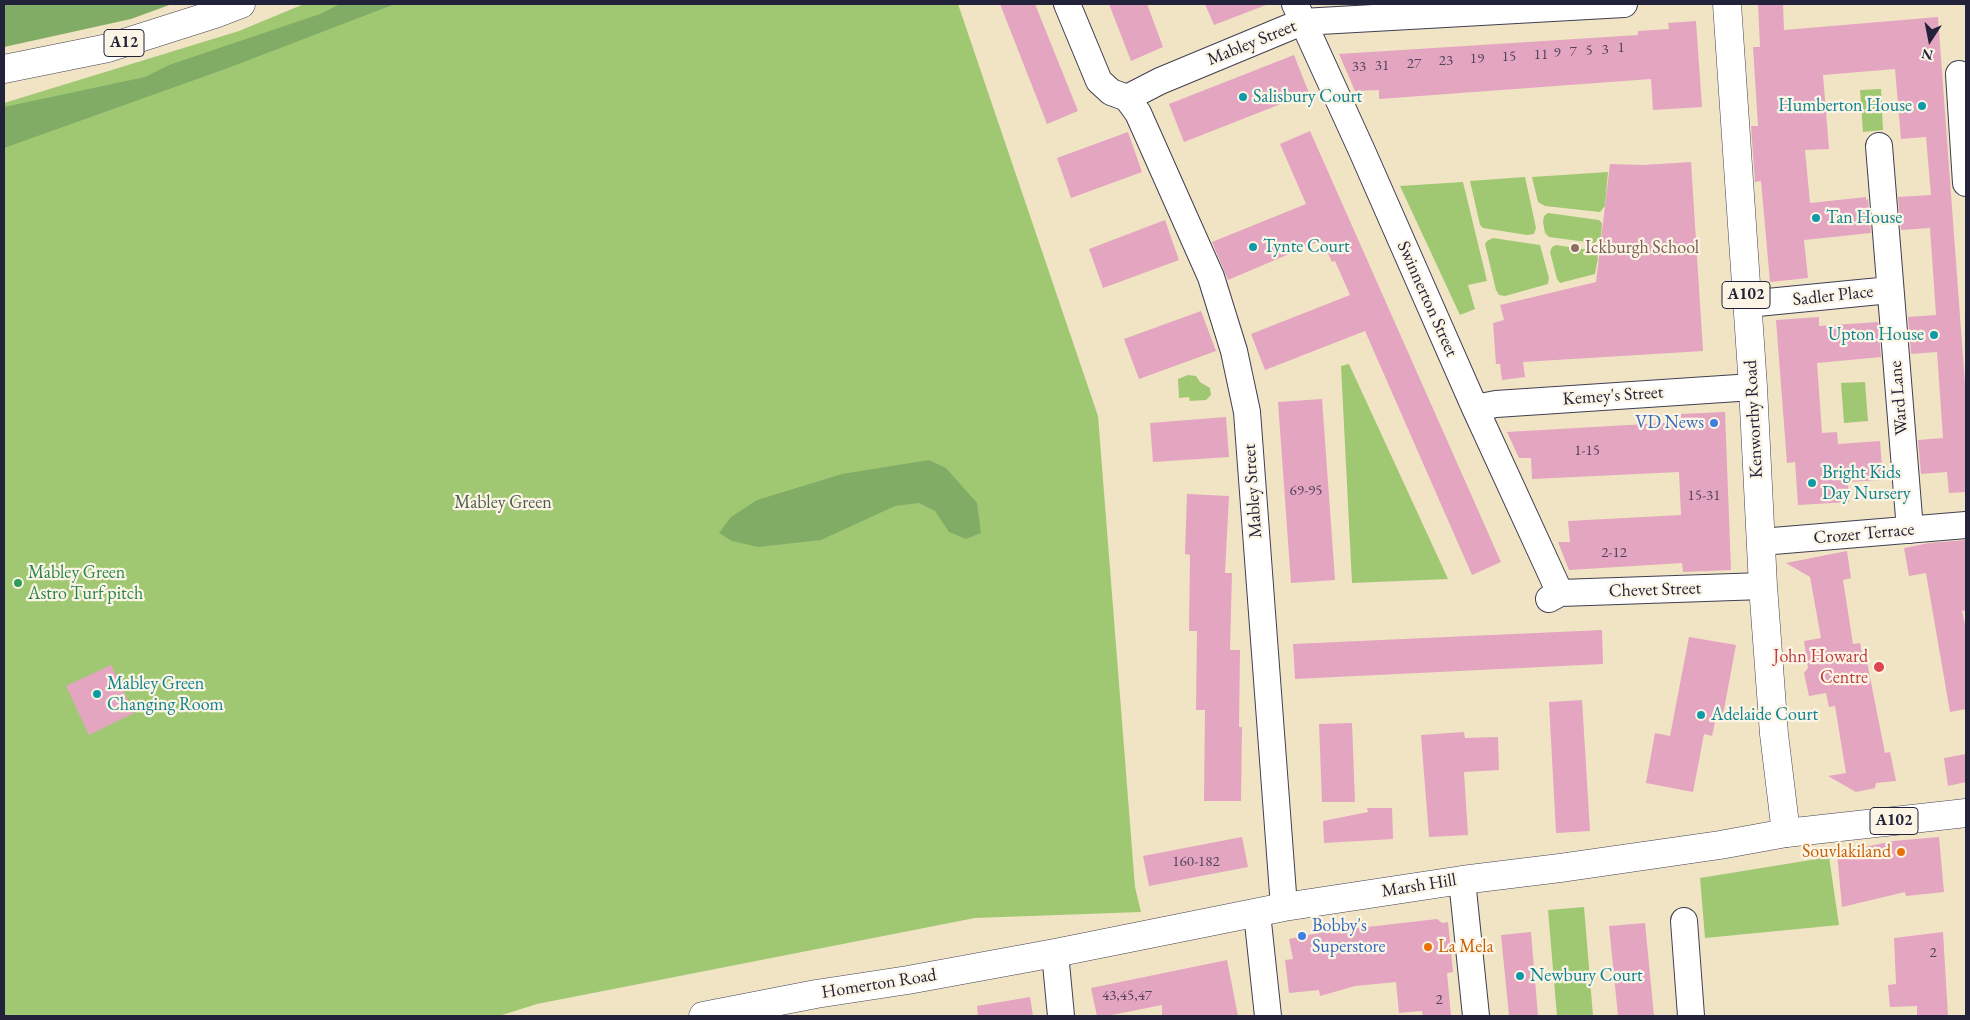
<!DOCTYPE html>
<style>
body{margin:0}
#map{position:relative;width:1970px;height:1020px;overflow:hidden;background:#f0e4c5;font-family:"EB Garamond",serif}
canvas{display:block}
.frame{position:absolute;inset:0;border:5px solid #22223b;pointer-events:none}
.north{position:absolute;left:1905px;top:15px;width:50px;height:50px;-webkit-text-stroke:4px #fcf5e5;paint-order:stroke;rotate:191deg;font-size:14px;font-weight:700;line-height:20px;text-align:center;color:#22223b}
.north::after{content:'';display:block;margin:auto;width:18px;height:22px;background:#22223b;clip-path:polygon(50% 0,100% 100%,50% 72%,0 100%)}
</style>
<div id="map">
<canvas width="1970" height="1020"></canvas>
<div class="frame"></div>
<div class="north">N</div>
</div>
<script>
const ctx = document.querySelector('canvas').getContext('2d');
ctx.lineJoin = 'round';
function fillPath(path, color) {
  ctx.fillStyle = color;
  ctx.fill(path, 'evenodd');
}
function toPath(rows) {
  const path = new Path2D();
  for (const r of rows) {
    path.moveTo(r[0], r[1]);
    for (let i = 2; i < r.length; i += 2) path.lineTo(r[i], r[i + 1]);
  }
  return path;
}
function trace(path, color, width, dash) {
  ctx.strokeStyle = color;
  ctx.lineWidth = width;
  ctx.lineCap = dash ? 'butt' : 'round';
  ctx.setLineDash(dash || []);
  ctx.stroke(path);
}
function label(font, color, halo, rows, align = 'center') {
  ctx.font = font + ' "EB Garamond",serif';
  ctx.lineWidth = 4.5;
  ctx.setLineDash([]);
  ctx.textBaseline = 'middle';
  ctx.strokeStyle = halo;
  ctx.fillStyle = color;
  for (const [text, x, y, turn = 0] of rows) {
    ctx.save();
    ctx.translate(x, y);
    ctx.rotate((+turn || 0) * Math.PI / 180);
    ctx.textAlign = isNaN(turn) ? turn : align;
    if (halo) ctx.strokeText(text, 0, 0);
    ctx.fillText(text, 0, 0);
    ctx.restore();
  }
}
const green = toPath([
 [304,4,958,4,1098,416,1135,887,1141,912,975,918,537,1004,499,1016,4,1016,4,103,239,31],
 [1881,89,1883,130,1863,132,1860,90],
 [1608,172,1605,206,1600,212,1545,206,1538,202,1532,177],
 [1525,177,1536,228,1534,234,1527,235,1483,228,1480,225,1470,181],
 [1463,182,1487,281,1468,285,1475,309,1460,315,1400,186],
 [1548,213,1599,220,1602,223,1601,238,1594,243,1549,237,1545,233,1543,222,1544,216],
 [1493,238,1540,245,1549,278,1548,284,1505,296,1499,295,1496,290,1485,244,1487,241],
 [1556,245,1596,251,1598,258,1595,274,1560,283,1557,279,1550,252,1552,247],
 [1349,364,1448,579,1352,583,1341,366],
 [1188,375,1196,376,1200,382,1210,388,1211,395,1206,400,1190,401,1189,397,1179,398,1178,379],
 [1865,382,1868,421,1844,423,1841,383],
 [1829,857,1839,925,1705,938,1700,878],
 [1584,907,1593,1016,1557,1016,1548,910]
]);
const forest = toPath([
 [4,4,172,4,131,19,4,47],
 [340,4,395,4,228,68,4,148,4,107,145,77,169,65,320,14],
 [929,460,946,468,977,503,981,533,966,539,949,532,935,511,919,503,895,506,821,540,758,547,732,541,719,533,731,517,757,500,842,474]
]);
const building = toPath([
 [1000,4,1035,4,1078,111,1047,124],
 [1109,4,1147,4,1163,47,1131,61],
 [1205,4,1266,4,1266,5,1214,25],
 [1758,4,1783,4,1784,30,1938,17,1966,398,1966,492,1949,493,1947,472,1921,474,1918,440,1943,438,1937,352,1911,354,1908,317,1936,315,1930,228,1901,230,1898,197,1931,195,1926,137,1901,139,1895,69,1823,75,1829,149,1805,150,1810,203,1866,197,1866,200,1868,199,1871,233,1804,240,1808,278,1770,282,1761,181,1755,182,1751,126,1758,126,1753,47,1760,47],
 [1696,21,1702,107,1653,110,1651,79,1379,99,1379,90,1355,91,1339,54,1638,35,1638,31,1669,29,1668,23],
 [1294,55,1309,93,1184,142,1169,104],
 [1310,131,1501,562,1472,575,1365,331,1265,370,1251,334,1350,295,1335,261,1332,262,1322,240,1228,280,1212,242,1306,204,1280,144],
 [1128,132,1142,172,1071,198,1057,158],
 [1691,162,1703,351,1523,362,1525,377,1502,380,1500,364,1496,364,1493,323,1504,320,1500,305,1596,282,1610,164,1643,165],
 [1165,220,1179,260,1103,288,1089,249],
 [1201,311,1216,351,1139,379,1124,339],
 [1819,317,1819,326,1878,322,1881,357,1817,363,1822,433,1837,432,1838,444,1880,441,1883,480,1848,482,1849,502,1798,505,1795,462,1787,463,1776,320],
 [1322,399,1335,580,1291,583,1278,402],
 [1725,412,1731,570,1683,572,1682,563,1569,570,1558,542,1570,542,1568,521,1681,515,1679,472,1532,479,1531,458,1519,458,1507,432,1681,422,1681,414],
 [1226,417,1229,457,1153,462,1150,423],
 [1187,494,1229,496,1225,573,1232,573,1230,650,1240,650,1239,727,1242,727,1241,801,1204,801,1205,710,1196,710,1197,631,1189,631,1190,555,1185,554],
 [1966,540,1966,610,1962,611,1966,629,1966,709,1950,712,1926,573,1909,576,1904,548,1929,543],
 [1847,551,1851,578,1843,580,1853,644,1860,643,1863,658,1866,657,1885,753,1890,752,1896,781,1876,783,1875,788,1856,792,1828,776,1846,773,1835,706,1829,707,1826,693,1809,696,1804,673,1808,668,1804,641,1821,638,1810,577,1786,563],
 [1602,630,1603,664,1295,679,1293,644],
 [1689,637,1736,645,1722,720,1716,718,1712,736,1704,734,1693,792,1646,783,1655,733,1670,736],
 [111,665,134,713,89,735,66,686],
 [1582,700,1590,831,1556,833,1549,702],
 [1352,723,1355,802,1322,802,1319,724],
 [1464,732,1465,738,1498,737,1499,770,1464,772,1468,835,1429,837,1421,735],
 [1966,754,1966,782,1948,786,1944,758],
 [1367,808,1392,808,1393,839,1324,843,1323,821,1368,812],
 [1242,837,1248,867,1149,886,1143,856],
 [1939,837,1944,892,1906,896,1905,892,1842,907,1837,853,1893,841],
 [1437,919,1442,923,1448,922,1453,972,1447,973,1451,1016,1423,1016,1422,1011,1399,1013,1396,982,1355,986,1320,996,1319,990,1289,993,1285,960,1293,959,1289,939,1324,932],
 [1645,923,1654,1016,1618,1016,1609,926],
 [1531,932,1538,1016,1509,1016,1501,935],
 [1943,932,1948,1016,1917,1016,1917,1006,1890,1007,1888,985,1896,984,1894,938],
 [1227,960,1238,1016,1162,1016,1162,1005,1107,1016,1097,1016,1091,988],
 [1030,997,1033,1016,978,1016,977,1006]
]);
const minor = toPath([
 [1067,4,1099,81,1111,92,1127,98],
 [1295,4,1362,151,1475,408,1560,593],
 [1959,74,1966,183],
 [1879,146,1910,530],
 [1747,304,1890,290],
 [1475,408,1496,404,1753,387],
 [1761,542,1966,525],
 [1549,599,1560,593,1763,586],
 [1462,880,1476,1016],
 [1284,907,1247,412,1234,351,1211,277,1138,113,1127,98,1160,81,1302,22,1624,4],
 [1257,913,1268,1016],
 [1684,921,1691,1016],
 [1055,953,1061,1016]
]);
const secondary = toPath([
 [703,1016,816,994,908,980,1055,953,1284,907,1462,880,1560,868,1720,845,1786,833]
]);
const trunk = toPath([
 [1727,4,1753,387,1763,586,1774,734,1786,833,1966,813],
 [4,69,108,48,215,14,241,4]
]);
const markers = [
 [1243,97,5,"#0f9aa8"],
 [1922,106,5,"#0f9aa8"],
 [1816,218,5,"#0f9aa8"],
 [1253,247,5,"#0f9aa8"],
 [1575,248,5,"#8d6e63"],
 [1934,335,5,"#0f9aa8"],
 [1714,423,5,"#3f7fe0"],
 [1812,483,5,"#0f9aa8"],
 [18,583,5,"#2e9e5b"],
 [1879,667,6,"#e0444e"],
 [97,694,5,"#0f9aa8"],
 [1701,715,5,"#0f9aa8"],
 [1901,852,5,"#e8710a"],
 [1302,936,5,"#3f7fe0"],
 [1428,947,5,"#e8710a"],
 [1520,976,5,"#0f9aa8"]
];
const numberNames = [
 ["1",1621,48],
 ["3",1605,50],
 ["5",1589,51],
 ["7",1573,52],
 ["9",1557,53],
 ["11",1541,55],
 ["15",1509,57],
 ["19",1477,59],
 ["23",1446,61],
 ["27",1414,64],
 ["31",1382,66],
 ["33",1359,67],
 ["1-15",1587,451],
 ["69-95",1306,491],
 ["15-31",1704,496],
 ["2-12",1614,553],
 ["160-182",1196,862],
 ["2",1933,953],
 ["43,45,47",1127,996],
 ["2",1439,1000]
];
const shields = [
 [124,43,40],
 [1746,295,48],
 [1894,821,48]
];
const shieldNames = [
 ["A12",124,43],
 ["A102",1746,295],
 ["A102",1894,821]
];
const streetNames = [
 ["Mabley Street",1252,43,-22],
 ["Sadler Place",1833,296,-6],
 ["Swinnerton Street",1427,299,66],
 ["Kemey's Street",1613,396,-4],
 ["Ward Lane",1899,398,-95],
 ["Kenworthy Road",1754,419,-93],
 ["Mabley Street",1253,491,-94],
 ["Crozer Terrace",1864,534,-5],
 ["Chevet Street",1655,590,-2],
 ["Marsh Hill",1419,886,-9],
 ["Homerton Road",879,984,-9]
];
const cultureNames = [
 ["Salisbury Court",1253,97],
 ["Humberton House",1912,106,"right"],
 ["Tan House",1826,218],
 ["Tynte Court",1263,247],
 ["Upton House",1924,335,"right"],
 ["Bright Kids",1822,473],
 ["Day Nursery",1822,494],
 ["Mabley Green",107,684],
 ["Changing Room",107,705],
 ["Adelaide Court",1711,715],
 ["Newbury Court",1530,976]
];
const educationNames = [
 ["Ickburgh School",1585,248]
];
const shopNames = [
 ["VD News",1704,423],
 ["Bobby's",1312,926,"left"],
 ["Superstore",1312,947,"left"]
];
const parkNames = [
 ["Mabley Green",503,503]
];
const leisureNames = [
 ["Mabley Green",28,573],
 ["Astro Turf pitch",28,594]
];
const healthNames = [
 ["John Howard",1868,657],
 ["Centre",1868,678]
];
const foodNames = [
 ["Souvlakiland",1891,852],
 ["La Mela",1438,947,"left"]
];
fillPath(green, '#a0c873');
fillPath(forest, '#80ac65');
fillPath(building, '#e4a5c0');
trace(minor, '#413f50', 28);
trace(secondary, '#413f50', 29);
trace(trunk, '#413f50', 29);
trace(minor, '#fff', 26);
trace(secondary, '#fff', 28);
trace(trunk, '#fff', 28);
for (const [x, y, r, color] of markers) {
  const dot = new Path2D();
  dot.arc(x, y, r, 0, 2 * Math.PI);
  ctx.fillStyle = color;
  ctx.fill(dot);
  trace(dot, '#fcf5e5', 2);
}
label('15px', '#52435c', null, numberNames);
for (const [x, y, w] of shields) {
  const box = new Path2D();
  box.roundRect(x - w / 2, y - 13.5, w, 27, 4);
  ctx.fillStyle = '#fcf5e5';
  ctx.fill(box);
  trace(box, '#22223b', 1);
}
label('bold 16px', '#22223b', null, shieldNames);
label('18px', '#22223b', '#fcf5e5', streetNames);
label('18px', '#0d838f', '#fcf5e5', cultureNames, 'left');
label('18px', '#785e54', '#fcf5e5', educationNames, 'left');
label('18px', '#366cbe', '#fcf5e5', shopNames, 'right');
label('18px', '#4e5c4f', '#fcf5e5', parkNames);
label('18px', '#27864d', '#fcf5e5', leisureNames, 'left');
label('18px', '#be3a42', '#fcf5e5', healthNames, 'right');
label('18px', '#c56008', '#fcf5e5', foodNames, 'right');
</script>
